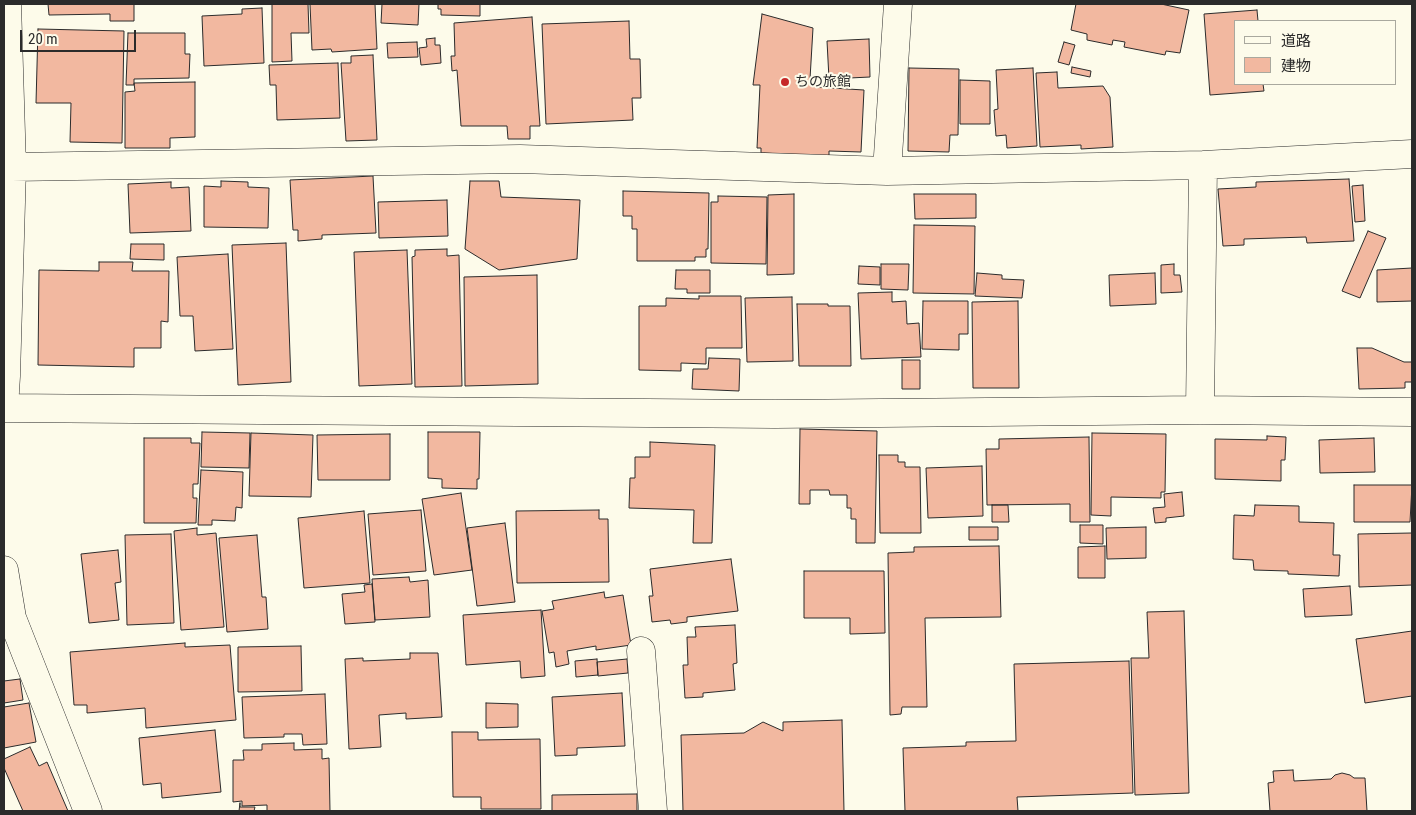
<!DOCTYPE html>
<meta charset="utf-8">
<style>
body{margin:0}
#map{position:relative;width:1416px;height:815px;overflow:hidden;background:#fdfbea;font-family:"Roboto Condensed","Noto Sans JP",sans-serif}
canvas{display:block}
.frame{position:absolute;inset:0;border:5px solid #2b2b2b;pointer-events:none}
.legend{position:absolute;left:1234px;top:20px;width:162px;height:65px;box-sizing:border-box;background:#fdfbea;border:1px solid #a9a89e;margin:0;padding:6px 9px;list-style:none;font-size:15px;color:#2b2b2b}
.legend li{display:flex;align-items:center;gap:10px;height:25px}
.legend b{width:25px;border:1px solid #a9a89e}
.scale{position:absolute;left:20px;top:30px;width:116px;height:22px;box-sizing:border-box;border:2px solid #2b2b2b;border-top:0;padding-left:6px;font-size:15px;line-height:18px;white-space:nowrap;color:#2b2b2b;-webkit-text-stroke:4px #fdfbea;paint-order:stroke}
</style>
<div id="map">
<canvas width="1416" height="815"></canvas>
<div class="frame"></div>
<ul class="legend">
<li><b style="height:6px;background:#fdfbea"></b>道路</li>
<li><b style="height:14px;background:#f2b8a0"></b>建物</li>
</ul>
<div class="scale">20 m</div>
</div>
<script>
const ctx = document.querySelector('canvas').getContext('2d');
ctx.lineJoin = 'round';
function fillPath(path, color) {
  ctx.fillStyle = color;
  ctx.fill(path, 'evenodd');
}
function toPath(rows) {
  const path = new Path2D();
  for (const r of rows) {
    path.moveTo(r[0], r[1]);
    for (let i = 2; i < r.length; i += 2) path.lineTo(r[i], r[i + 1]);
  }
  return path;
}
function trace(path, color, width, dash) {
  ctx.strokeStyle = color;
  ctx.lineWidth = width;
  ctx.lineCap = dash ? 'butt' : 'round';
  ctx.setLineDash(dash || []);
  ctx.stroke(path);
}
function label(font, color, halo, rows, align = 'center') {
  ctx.font = font + ' "Roboto Condensed","Noto Sans JP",sans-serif';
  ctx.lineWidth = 4;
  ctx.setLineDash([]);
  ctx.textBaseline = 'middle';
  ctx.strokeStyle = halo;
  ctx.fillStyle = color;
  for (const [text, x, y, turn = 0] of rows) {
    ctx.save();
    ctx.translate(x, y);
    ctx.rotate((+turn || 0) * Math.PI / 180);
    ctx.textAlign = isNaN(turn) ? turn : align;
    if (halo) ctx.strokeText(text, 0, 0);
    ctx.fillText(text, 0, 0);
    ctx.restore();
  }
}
const building = toPath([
 [48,4,134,4,134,21,110,21,110,14,49,15,48,4],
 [272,4,308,4,309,33,291,33,292,61,272,62,272,4],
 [310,4,375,4,377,49,332,52,331,49,312,50,310,4],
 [382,4,419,4,418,25,381,23,382,4],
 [438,4,480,4,480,16,441,15,441,9,438,9,438,4],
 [1076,4,1161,4,1189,10,1180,53,1166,51,1165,55,1124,47,1125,42,1113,40,1112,45,1087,40,1087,34,1071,30,1076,4],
 [262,8,264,63,204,66,202,16,242,14,242,9,262,8],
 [1257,10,1258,21,1235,21,1235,84,1263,84,1264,91,1210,95,1204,14,1257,10],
 [762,14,813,28,810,79,817,79,816,87,864,90,861,152,829,151,829,156,761,153,761,148,757,148,760,85,753,85,762,14],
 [532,17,540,126,530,126,530,139,508,139,507,126,461,126,457,70,452,71,451,56,455,56,454,23,532,17],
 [629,21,630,59,640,59,641,98,632,98,633,120,546,124,542,24,629,21],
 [38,29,124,31,122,143,70,142,71,103,36,103,38,29],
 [128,33,185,33,185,54,190,54,189,78,134,79,134,85,126,85,128,33],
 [435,38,435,45,440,45,441,63,421,65,419,48,427,47,426,39,435,38],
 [869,39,870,77,829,79,827,41,869,39],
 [417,42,418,57,388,58,387,43,417,42],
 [1064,42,1075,45,1069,65,1058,62,1064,42],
 [373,55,377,140,346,141,341,63,351,63,351,56,373,55],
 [338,63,340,118,277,120,276,85,270,85,269,65,338,63],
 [1072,67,1091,71,1090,77,1071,73,1072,67],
 [909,68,959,69,958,135,950,135,949,152,908,151,909,68],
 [1033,68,1037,146,1007,148,1006,135,996,136,994,110,998,109,996,70,1033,68],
 [1057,72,1058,88,1103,86,1110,97,1113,147,1081,149,1081,145,1040,147,1036,73,1057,72],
 [960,80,990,81,990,124,960,124,960,80],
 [195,82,195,137,170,138,170,148,125,148,125,92,135,91,134,83,195,82],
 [373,176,376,233,322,235,322,239,298,241,298,230,293,230,290,180,373,176],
 [1349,179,1354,241,1307,243,1306,237,1244,239,1244,245,1223,246,1218,189,1256,187,1256,182,1349,179],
 [221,181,248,182,248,187,269,188,268,228,204,227,204,186,221,187,221,181],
 [470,181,499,181,501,197,580,200,577,259,499,270,465,249,470,181],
 [171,182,171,188,189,187,191,231,130,233,128,184,171,182],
 [1363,185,1365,221,1355,222,1352,186,1363,185],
 [623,191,709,193,708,249,706,249,706,257,695,257,695,261,637,261,637,229,632,229,632,216,623,216,623,191],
 [794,194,794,274,767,275,768,195,794,194],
 [914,194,976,194,976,218,915,219,914,194],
 [718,196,767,197,766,264,711,263,711,202,718,202,718,196],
 [447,200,448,236,379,238,378,202,447,200],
 [914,225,975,226,974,294,913,293,914,225],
 [1368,231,1386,238,1360,298,1342,291,1368,231],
 [286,243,291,382,238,385,232,245,286,243],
 [131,244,164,244,164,260,130,259,131,244],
 [447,249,447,256,459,255,462,386,415,387,412,257,415,256,415,250,447,249],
 [407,250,412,384,359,386,354,252,407,250],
 [228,254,233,349,195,351,193,316,180,316,177,257,228,254],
 [99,262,133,262,132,271,169,271,168,322,161,321,161,348,134,348,134,367,38,365,39,270,99,271,99,262],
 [881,264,909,264,908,290,881,289,881,264],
 [1174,264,1174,275,1180,275,1182,292,1161,293,1161,265,1174,264],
 [859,266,880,267,880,285,858,284,859,266],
 [1412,268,1412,301,1377,302,1377,270,1412,268],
 [676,270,710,270,710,293,687,293,687,289,675,289,676,270],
 [977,273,1002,275,1002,279,1024,280,1022,298,975,296,977,273],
 [1155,273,1156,304,1110,306,1109,275,1155,273],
 [537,275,538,384,465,386,464,277,537,275],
 [892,292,892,302,906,301,907,324,919,323,921,357,861,359,858,293,892,292],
 [699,296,741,296,742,348,706,348,706,364,681,363,681,371,639,370,639,306,666,306,666,298,699,299,699,296],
 [792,297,793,361,747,362,745,298,792,297],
 [923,301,968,301,968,334,959,334,959,350,922,349,923,301],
 [1018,301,1019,388,973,388,972,302,1018,301],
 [797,304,828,304,828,306,850,306,851,366,799,366,797,304],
 [1357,348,1372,348,1404,362,1412,362,1412,382,1405,382,1405,388,1359,389,1357,348],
 [709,358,740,359,739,391,692,389,693,369,708,369,709,358],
 [902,360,920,360,920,389,902,389,902,360],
 [800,429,877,431,875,543,856,543,856,519,851,519,851,508,847,508,847,495,830,495,829,490,810,490,810,504,799,504,800,429],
 [202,432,250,433,249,468,201,467,202,432],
 [428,432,480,432,479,479,477,479,477,489,442,488,442,479,428,478,428,432],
 [251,433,313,435,311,497,249,496,251,433],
 [1092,433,1166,434,1165,492,1161,492,1161,498,1111,497,1111,516,1091,515,1092,433],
 [390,434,390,480,318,480,317,435,390,434],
 [1267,436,1286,437,1285,460,1281,460,1281,481,1215,479,1215,439,1267,440,1267,436],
 [1089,437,1090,522,1070,522,1070,504,987,505,986,449,999,449,999,439,1089,437],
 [144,438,191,438,191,443,200,443,198,484,193,484,193,498,197,498,196,523,144,523,144,438],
 [1374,438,1375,472,1320,473,1319,440,1374,438],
 [650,442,715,445,712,543,693,543,694,510,629,508,630,478,635,478,635,457,650,457,650,442],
 [879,455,898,455,898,462,905,462,905,467,920,467,921,533,880,533,879,455],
 [982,466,983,516,928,518,926,468,982,466],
 [201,470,243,472,242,508,236,507,235,521,212,520,212,525,198,525,201,470],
 [1354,485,1412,485,1410,522,1354,522,1354,485],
 [1182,492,1184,516,1166,518,1166,522,1155,523,1153,508,1165,507,1164,494,1182,492],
 [461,493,472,570,434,575,422,499,461,493],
 [992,505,1008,505,1009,522,992,522,992,505],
 [1255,505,1299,506,1299,522,1334,523,1333,555,1340,555,1339,576,1288,574,1288,571,1254,570,1253,560,1233,559,1234,515,1254,516,1255,505],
 [421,510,426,571,373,575,368,514,421,510],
 [599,510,599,519,608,519,609,582,517,583,516,511,599,510],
 [364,511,370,583,304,588,298,518,364,511],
 [505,523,515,602,477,606,467,528,505,523],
 [1080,525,1103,525,1103,544,1080,543,1080,525],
 [969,527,998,527,998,540,969,540,969,527],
 [1146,527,1146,558,1107,559,1106,528,1146,527],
 [197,528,197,535,216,533,224,627,181,630,174,531,197,528],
 [1412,533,1412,585,1359,587,1358,534,1412,533],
 [171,534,174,623,127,625,125,535,171,534],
 [257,535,262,597,266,597,268,629,227,632,219,538,257,535],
 [999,546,1001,617,925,618,927,707,902,707,901,714,890,715,888,553,914,552,914,547,999,546],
 [1105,546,1105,578,1078,578,1078,547,1105,546],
 [118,550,121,582,115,583,119,620,89,623,81,554,118,550],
 [731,559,738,611,687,617,687,622,671,624,670,620,652,622,649,596,653,596,650,569,731,559],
 [804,571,884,571,885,633,850,634,850,618,804,618,804,571],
 [409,577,410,582,428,580,430,617,375,620,372,579,409,577],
 [372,584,375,622,345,624,342,594,365,592,364,585,372,584],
 [1350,586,1352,615,1305,617,1303,589,1350,586],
 [604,592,605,598,623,595,631,645,596,650,596,646,567,651,569,664,556,667,554,652,549,653,542,611,554,609,552,601,604,592],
 [541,610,545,676,521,678,520,661,466,665,463,615,541,610],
 [1184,611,1189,793,1135,795,1131,658,1149,658,1147,612,1184,611],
 [735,625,737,663,733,664,735,690,703,693,703,697,685,698,683,665,688,665,687,637,696,637,695,627,735,625],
 [1412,631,1412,696,1365,703,1356,639,1412,631],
 [185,643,185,647,230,645,236,720,146,728,145,708,87,713,87,705,74,705,70,652,185,643],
 [301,646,302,691,238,692,238,647,301,646],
 [410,653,438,653,442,717,406,719,406,713,379,715,381,747,349,749,345,659,363,658,363,661,410,659,410,653],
 [597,659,598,675,576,677,575,661,597,659],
 [627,659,628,673,598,676,597,662,627,659],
 [1129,661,1133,793,1017,797,1018,811,905,811,903,748,966,746,966,742,1016,741,1014,664,1129,661],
 [20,679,23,700,4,703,4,681,20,679],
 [622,693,625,746,577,748,577,755,555,756,552,697,622,693],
 [325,694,327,744,303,745,302,734,284,734,284,737,244,738,242,697,325,694],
 [29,703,36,742,4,748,4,707,29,703],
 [486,703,518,704,518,727,486,728,486,703],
 [842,720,844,811,683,811,681,735,744,733,763,722,783,731,783,722,842,720],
 [215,730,221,792,162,798,161,783,143,785,139,738,215,730],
 [452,732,478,732,478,740,540,739,541,809,481,809,481,797,453,797,452,732],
 [294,743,294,750,322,749,322,759,329,758,330,811,267,811,267,805,242,806,242,801,233,802,233,760,244,760,243,750,262,750,262,744,294,743],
 [30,747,39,766,47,762,68,811,23,811,4,768,4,759,30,747],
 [1293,770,1294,781,1331,779,1335,775,1342,773,1350,775,1354,778,1365,778,1367,811,1270,811,1268,783,1274,782,1273,771,1293,770],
 [637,794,637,811,552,811,552,795,637,794],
 [240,803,240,807,255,807,254,811,239,811,240,803]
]);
const minor = toPath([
 [12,167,520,159,887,171,1203,165,1412,154],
 [887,171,898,4],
 [4,407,6,376,12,167,7,4],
 [4,408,775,414,1200,410,1412,412],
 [1200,410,1203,165],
 [4,570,12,618,88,811],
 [641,651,653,811]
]);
const markers = [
 [785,82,5,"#c62828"]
];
const poiNames = [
 ["ちの旅館",795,82]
];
fillPath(building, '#f2b8a0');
trace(building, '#2b2b2b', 1);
trace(minor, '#2b2b2b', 29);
trace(minor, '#fdfbea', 28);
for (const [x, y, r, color] of markers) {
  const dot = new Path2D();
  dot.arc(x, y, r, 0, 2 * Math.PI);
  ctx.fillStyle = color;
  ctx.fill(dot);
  trace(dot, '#fdfbea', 2);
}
label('14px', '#2b2b2b', '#fdfbea', poiNames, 'left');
</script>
